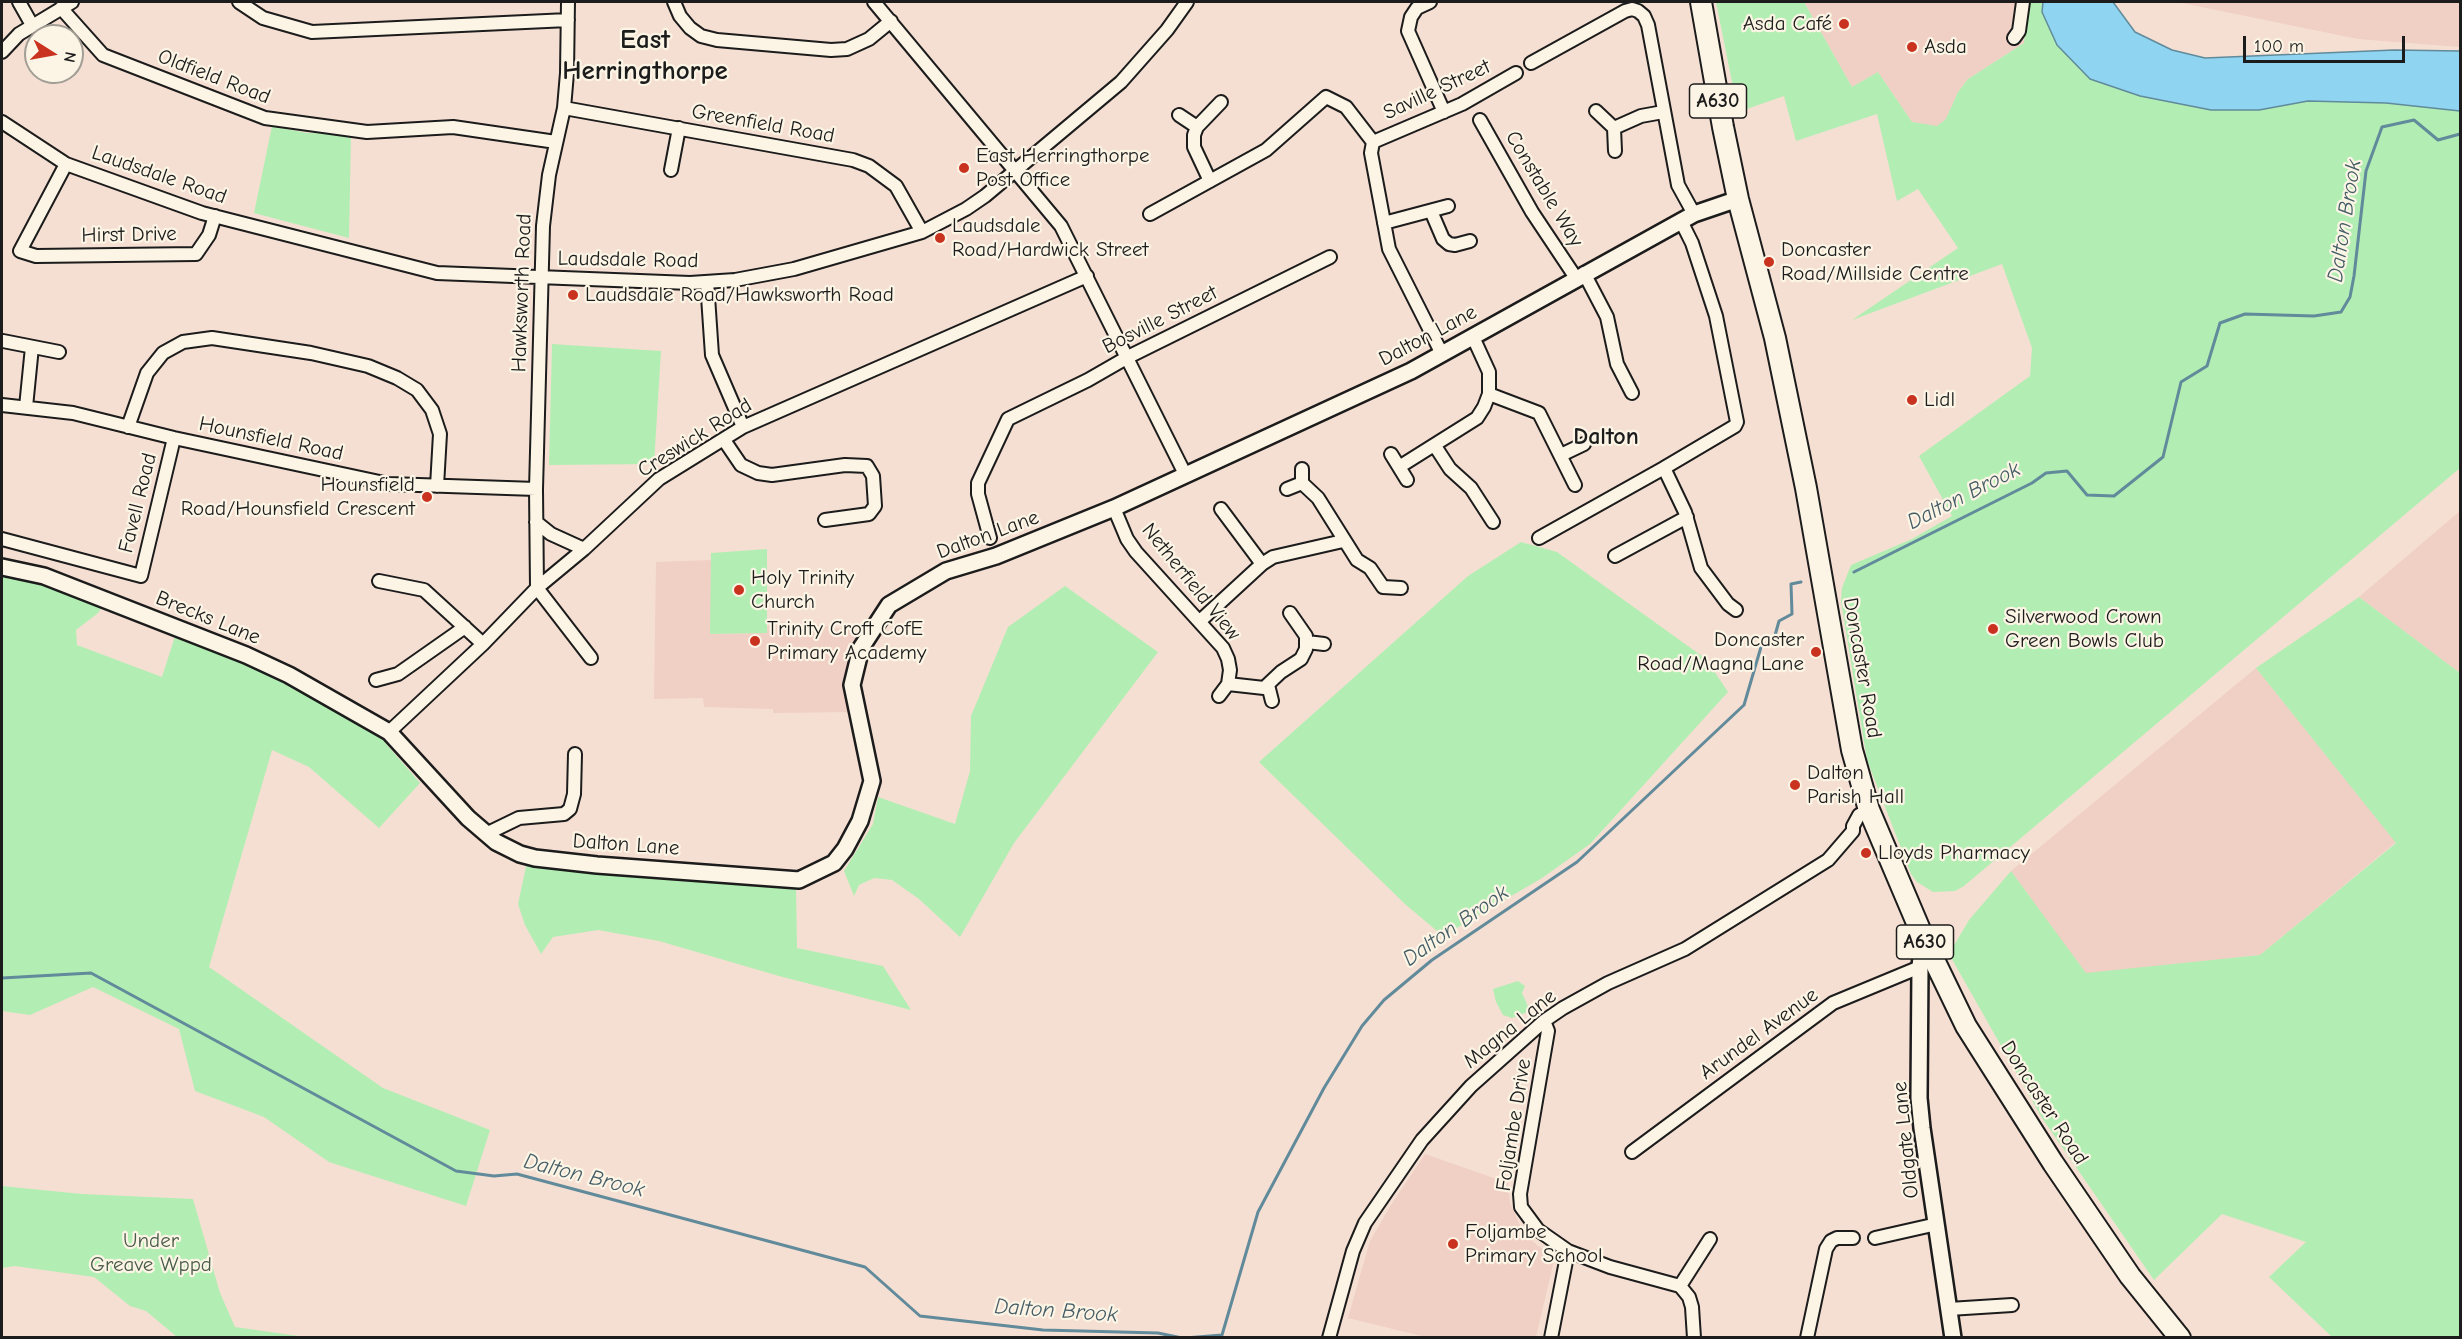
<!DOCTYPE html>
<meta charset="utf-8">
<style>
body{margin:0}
#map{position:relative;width:2462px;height:1339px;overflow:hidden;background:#f5dfd2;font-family:"Comic Neue",sans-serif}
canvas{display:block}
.frame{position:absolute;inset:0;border:3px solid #1c1c1c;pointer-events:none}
.north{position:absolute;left:24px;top:24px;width:60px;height:60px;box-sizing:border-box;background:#fcf5e5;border:2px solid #a29e95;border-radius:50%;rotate:101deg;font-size:16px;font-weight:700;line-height:24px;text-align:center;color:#1c1c1c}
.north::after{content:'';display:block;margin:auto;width:21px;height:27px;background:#c8321e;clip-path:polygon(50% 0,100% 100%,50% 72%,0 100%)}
.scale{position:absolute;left:2243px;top:36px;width:162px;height:27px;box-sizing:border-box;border:3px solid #1c1c1c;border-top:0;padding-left:8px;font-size:18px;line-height:21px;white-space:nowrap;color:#1c1c1c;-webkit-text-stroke:4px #fcf5e5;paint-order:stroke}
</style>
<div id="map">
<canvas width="2462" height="1339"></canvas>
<div class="frame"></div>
<div class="north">N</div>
<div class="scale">100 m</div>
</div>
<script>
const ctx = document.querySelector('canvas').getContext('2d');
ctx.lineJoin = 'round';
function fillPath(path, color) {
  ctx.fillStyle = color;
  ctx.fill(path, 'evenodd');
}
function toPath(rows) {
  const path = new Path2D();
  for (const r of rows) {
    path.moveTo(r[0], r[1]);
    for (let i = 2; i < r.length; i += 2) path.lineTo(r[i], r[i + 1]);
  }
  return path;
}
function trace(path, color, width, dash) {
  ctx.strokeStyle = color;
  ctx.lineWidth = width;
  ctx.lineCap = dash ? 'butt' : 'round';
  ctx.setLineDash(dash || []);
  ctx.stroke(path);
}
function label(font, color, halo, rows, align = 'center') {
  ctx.font = font + ' "Comic Neue",sans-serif';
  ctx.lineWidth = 4.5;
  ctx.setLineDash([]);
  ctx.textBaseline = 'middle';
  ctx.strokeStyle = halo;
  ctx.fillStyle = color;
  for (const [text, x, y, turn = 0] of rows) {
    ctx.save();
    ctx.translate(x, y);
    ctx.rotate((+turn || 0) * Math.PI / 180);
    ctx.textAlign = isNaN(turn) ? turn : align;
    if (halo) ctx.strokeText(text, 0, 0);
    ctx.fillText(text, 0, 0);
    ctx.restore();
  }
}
const built = toPath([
 [1804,2,2028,2,2024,43,1968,79,1958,92,1946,119,1937,127,1912,122,1878,72,1852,87],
 [2177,2,2460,2,2460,47,2358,39],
 [2460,511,2460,673,2359,597],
 [712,560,711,634,767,633,768,621,821,625,859,632,852,649,846,687,850,712,773,713,773,709,704,707,703,698,654,699,656,562],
 [2256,668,2396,842,2260,955,2086,974,2011,871],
 [1425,1154,1508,1183,1510,1203,1523,1232,1538,1246,1555,1256,1536,1337,1426,1337,1348,1318,1370,1241,1391,1205]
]);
const green = toPath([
 [1716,2,1804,2,1852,87,1878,72,1912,122,1937,126,1946,119,1958,92,1968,79,2024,43,2028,2,2043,2,2042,12,2090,79,2140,96,2211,110,2258,110,2308,101,2386,103,2460,111,2460,468,1964,886,1955,891,1933,892,1917,882,1911,874,1867,760,1841,601,1842,588,1851,565,1912,539,1952,516,1919,456,2030,376,2032,348,2002,264,1852,320,1958,248,1918,189,1897,201,1877,114,1796,141,1784,96,1738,112],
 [272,126,307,133,351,134,349,238,254,213],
 [552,344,661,351,654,464,549,465],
 [1521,542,1557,552,1706,659,1728,692,1590,844,1542,878,1443,936,1406,905,1259,762,1468,576],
 [767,549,767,633,710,634,711,553],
 [2,572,46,582,100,600,102,607,98,613,76,630,77,645,162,677,176,633,281,679,381,738,420,783,379,828,309,767,272,750,209,967,383,1088,490,1130,466,1206,329,1162,264,1117,195,1091,179,1029,93,987,30,1015,2,1011],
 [1065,586,1158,652,1014,843,960,937,919,899,892,880,874,878,859,885,854,896,844,871,873,824,878,797,955,824,970,771,971,716,1008,627],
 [2359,597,2460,673,2460,1337,2332,1337,2269,1277,2306,1242,2222,1214,2154,1280,2042,1118,1949,954,1969,920,2011,871,2086,973,2260,955,2396,843,2256,668],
 [527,862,653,875,675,881,796,885,797,948,883,966,911,1010,779,976,659,941,598,930,553,937,541,954,525,925,518,904],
 [1518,981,1525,986,1522,993,1530,1011,1512,1018,1503,1015,1496,1002,1493,989],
 [2,1186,82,1194,193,1199,220,1293,235,1327,306,1337,177,1337,146,1311,130,1306,94,1277,15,1266,2,1268]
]);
const water = toPath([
 [2043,2,2113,2,2135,32,2172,50,2205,58,2394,50,2460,51,2460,111,2386,103,2308,101,2259,110,2211,110,2140,96,2090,79,2057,45,2042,12,2043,2]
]);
const stream = toPath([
 [1854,572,2032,483,2046,473,2067,471,2087,495,2114,496,2163,457,2181,382,2207,366,2220,323,2245,314,2314,316,2341,312,2350,297,2354,276,2366,171,2382,127,2414,120,2438,140,2460,134],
 [2,978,91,973,456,1171,494,1176,517,1174,865,1267,920,1316,1043,1330,1158,1333,1182,1338],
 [1185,1338,1222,1335,1258,1212,1324,1088,1362,1026,1384,1000,1432,960,1577,862,1744,705,1761,647,1774,639,1779,621,1792,614,1791,584,1801,582]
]);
const minor = toPath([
 [19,2,32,25],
 [239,2,263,18,312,32,568,20],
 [568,2,567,73,564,108,549,175,543,226,536,489,537,588,591,658],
 [674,2,680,16,690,28,701,36,717,40,831,50,847,49,869,39,891,21],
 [874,2,1061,226,1186,476],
 [1430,2,1417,8,1411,17,1408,31,1444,112],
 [61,8,103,55,265,118,367,132,453,127,556,142],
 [2014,38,2019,31,2023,2],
 [2,52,19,34,72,2],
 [1531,63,1625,11,1632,9,1638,11,1644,16,1648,25,1678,185,1694,214],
 [564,108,853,160,869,166,896,186,922,232],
 [1596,111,1614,128,1615,151],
 [1179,115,1197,127],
 [1480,120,1532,212,1576,278],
 [2,122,66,164,202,213,437,273,690,283,735,280,794,269,922,232,966,209,985,196,1121,82,1167,30,1187,2],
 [1614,128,1641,116,1663,112],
 [1373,142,1371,153,1389,249,1442,354],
 [1373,142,1462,104,1516,73],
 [66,164,20,251,36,256,196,254,209,235,215,216],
 [671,170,679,128],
 [1210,181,1194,147,1194,135,1197,127,1221,102],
 [1431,211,1443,239,1449,244,1455,245,1470,241],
 [1150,214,1266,150,1326,97,1346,107,1373,142],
 [1384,223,1448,206],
 [1584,273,1607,317,1617,364,1632,393],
 [707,282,712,355,743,427],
 [3,341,59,352],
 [1489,394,1539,413,1575,485],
 [2,405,73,413,174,438,389,484,536,489],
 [26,407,32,347],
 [128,427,147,373,163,353,183,342,212,338,311,353,368,366,397,378,417,390,432,410,440,434,437,486],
 [724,440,741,465,758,473,772,475,845,465,867,466,873,476,875,506,869,514,825,520],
 [1435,446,1450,469,1471,488,1493,522],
 [1391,454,1407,480],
 [1561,455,1584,444],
 [1399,467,1477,418,1484,407,1489,394,1489,372,1473,337],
 [1664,468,1685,512,1701,568,1728,604,1736,610],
 [1302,483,1318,498,1357,560,1370,568,1383,587,1401,588],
 [1287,489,1302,483,1302,469],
 [1114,508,1127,539,1136,552,1223,648,1228,659,1230,670,1228,684,1219,696],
 [1221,509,1262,564],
 [536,522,551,534,584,549],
 [990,538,978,494,978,483,1008,419,1088,380,1128,357,1330,257],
 [1539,538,1664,468,1735,426,1737,422,1716,316,1692,243,1681,221],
 [2,539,141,576,174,438],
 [1615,556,1687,517],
 [379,581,424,590,483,644],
 [1200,621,1262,564,1273,557,1343,541],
 [1307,642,1324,644],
 [376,680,398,674,465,627],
 [1228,684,1264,688,1281,672,1301,659,1306,649,1306,636,1290,613],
 [1268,685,1272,701],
 [389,732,483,644,537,588,584,549,659,479,743,427,1087,276],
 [486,834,519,818,564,814,570,809,574,794,575,754],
 [1544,1021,1548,1031,1520,1194,1521,1207,1538,1230,1568,1251,1610,1267,1680,1286,1689,1297,1692,1307,1694,1338],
 [1632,1152,1833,1003,1920,967],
 [1875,1238,1937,1224],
 [1680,1286,1710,1239],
 [1949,1309,2012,1305],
 [1329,1338,1353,1251,1365,1223,1422,1140,1471,1086,1544,1021,1563,1008,1608,983,1685,949,1828,860,1853,831,1853,826,1859,815,1869,810],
 [1551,1338,1568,1251],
 [1807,1338,1826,1249,1831,1241,1837,1238,1853,1238]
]);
const tertiary = toPath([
 [2,567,44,576,246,655,289,675,389,732,468,818,496,842,520,854,535,858,597,865,799,880,834,863,845,849,860,821,872,781,852,685,861,648,889,605,946,571,996,556,1114,508,1411,371,1694,214,1738,199],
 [1923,937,1920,967,1919,1098,1922,1128,1953,1338]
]);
const primary = toPath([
 [1701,2,1723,127,1738,199,1775,338,1806,488,1852,750,1869,810,1923,937,1966,1026,2053,1163,2130,1276,2180,1338]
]);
const markers = [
 [1844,24,6,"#c8321e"],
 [1912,47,6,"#c8321e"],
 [964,168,6,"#c8321e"],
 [940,238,6,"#c8321e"],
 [1769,262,6,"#c8321e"],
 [573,295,6,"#c8321e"],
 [1912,400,6,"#c8321e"],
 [427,497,6,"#c8321e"],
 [739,590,6,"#c8321e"],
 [1993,629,6,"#c8321e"],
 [755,641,6,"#c8321e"],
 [1816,652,6,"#c8321e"],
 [1795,785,6,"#c8321e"],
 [1866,853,6,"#c8321e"],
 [1453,1244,6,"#c8321e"]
];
const shields = [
 [1718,101,57],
 [1925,942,57]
];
const shieldNames = [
 ["A630",1718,101],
 ["A630",1925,942]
];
const poiNames = [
 ["Asda Café",1832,24,"right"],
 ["Asda",1924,47],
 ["East Herringthorpe",976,156],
 ["Post Office",976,180],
 ["Laudsdale",952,226],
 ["Road/Hardwick Street",952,250],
 ["Doncaster",1781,250],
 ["Road/Millside Centre",1781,274],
 ["Laudsdale Road/Hawksworth Road",585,295],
 ["Lidl",1924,400],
 ["Hounsfield",415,485,"right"],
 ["Road/Hounsfield Crescent",415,509,"right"],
 ["Holy Trinity",751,578],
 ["Church",751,602],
 ["Silverwood Crown",2005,617],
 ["Green Bowls Club",2005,641],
 ["Trinity Croft CofE",767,629],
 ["Primary Academy",767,653],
 ["Doncaster",1804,640,"right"],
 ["Road/Magna Lane",1804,664,"right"],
 ["Dalton",1807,773],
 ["Parish Hall",1807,797],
 ["Lloyds Pharmacy",1878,853],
 ["Foljambe",1465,1232],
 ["Primary School",1465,1256]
];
const streetNames = [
 ["Oldfield Road",214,77,21],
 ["Saville Street",1437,90,-25],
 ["Greenfield Road",763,124,10],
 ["Laudsdale Road",159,175,19],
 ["Constable Way",1544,189,59],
 ["Hirst Drive",129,235,-1],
 ["Laudsdale Road",628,260,1],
 ["Hawksworth Road",522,293,-88],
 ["Bosville Street",1160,320,-27],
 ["Dalton Lane",1428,336,-28],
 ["Creswick Road",695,438,-32],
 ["Hounsfield Road",271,439,12],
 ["Favell Road",138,503,-76],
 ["Dalton Lane",988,535,-20],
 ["Netherfield View",1191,582,51],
 ["Brecks Lane",208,618,22],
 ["Doncaster Road",1862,668,80],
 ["Dalton Lane",626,845,4],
 ["Magna Lane",1510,1029,-39],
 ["Arundel Avenue",1759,1034,-36],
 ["Doncaster Road",2044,1103,57],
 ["Foljambe Drive",1514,1125,-81],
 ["Oldgate Lane",1906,1140,-96]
];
const parkNames = [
 ["Under",151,1241],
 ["Greave Wppd",151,1265]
];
const waterNames = [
 ["Dalton Brook",2345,221,-81],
 ["Dalton Brook",1964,496,-27],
 ["Dalton Brook",1456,926,-35],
 ["Dalton Brook",584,1176,14],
 ["Dalton Brook",1056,1311,4]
];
const quarterNames = [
 ["Dalton",1606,437]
];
const districtNames = [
 ["East",645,40],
 ["Herringthorpe",645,71]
];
fillPath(built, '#f0cfc5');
fillPath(green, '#b2eeb3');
fillPath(water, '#8fd4f0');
trace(water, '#618a9b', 1.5);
trace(stream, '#618a9b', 3);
trace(minor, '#1c1c1c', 16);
trace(tertiary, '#1c1c1c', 20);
trace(primary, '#1c1c1c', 24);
trace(minor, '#fcf5e5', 12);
trace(tertiary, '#fcf5e5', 15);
trace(primary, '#fcf5e5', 20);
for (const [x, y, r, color] of markers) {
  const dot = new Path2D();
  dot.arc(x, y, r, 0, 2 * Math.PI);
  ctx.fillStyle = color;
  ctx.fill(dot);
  trace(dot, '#fcf5e5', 2);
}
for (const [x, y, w] of shields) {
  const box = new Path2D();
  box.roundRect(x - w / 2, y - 17, w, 34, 4.5);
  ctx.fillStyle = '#fcf5e5';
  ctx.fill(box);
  trace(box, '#1c1c1c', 1.5);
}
label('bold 20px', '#1c1c1c', null, shieldNames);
label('21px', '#1c1c1c', '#fcf5e5', poiNames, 'left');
label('21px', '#1c1c1c', '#fcf5e5', streetNames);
label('21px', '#495b49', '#fcf5e5', parkNames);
label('italic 22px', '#445c66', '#fcf5e5', waterNames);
label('bold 24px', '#1c1c1c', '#fcf5e5', quarterNames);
label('bold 27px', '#1c1c1c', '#fcf5e5', districtNames);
</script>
